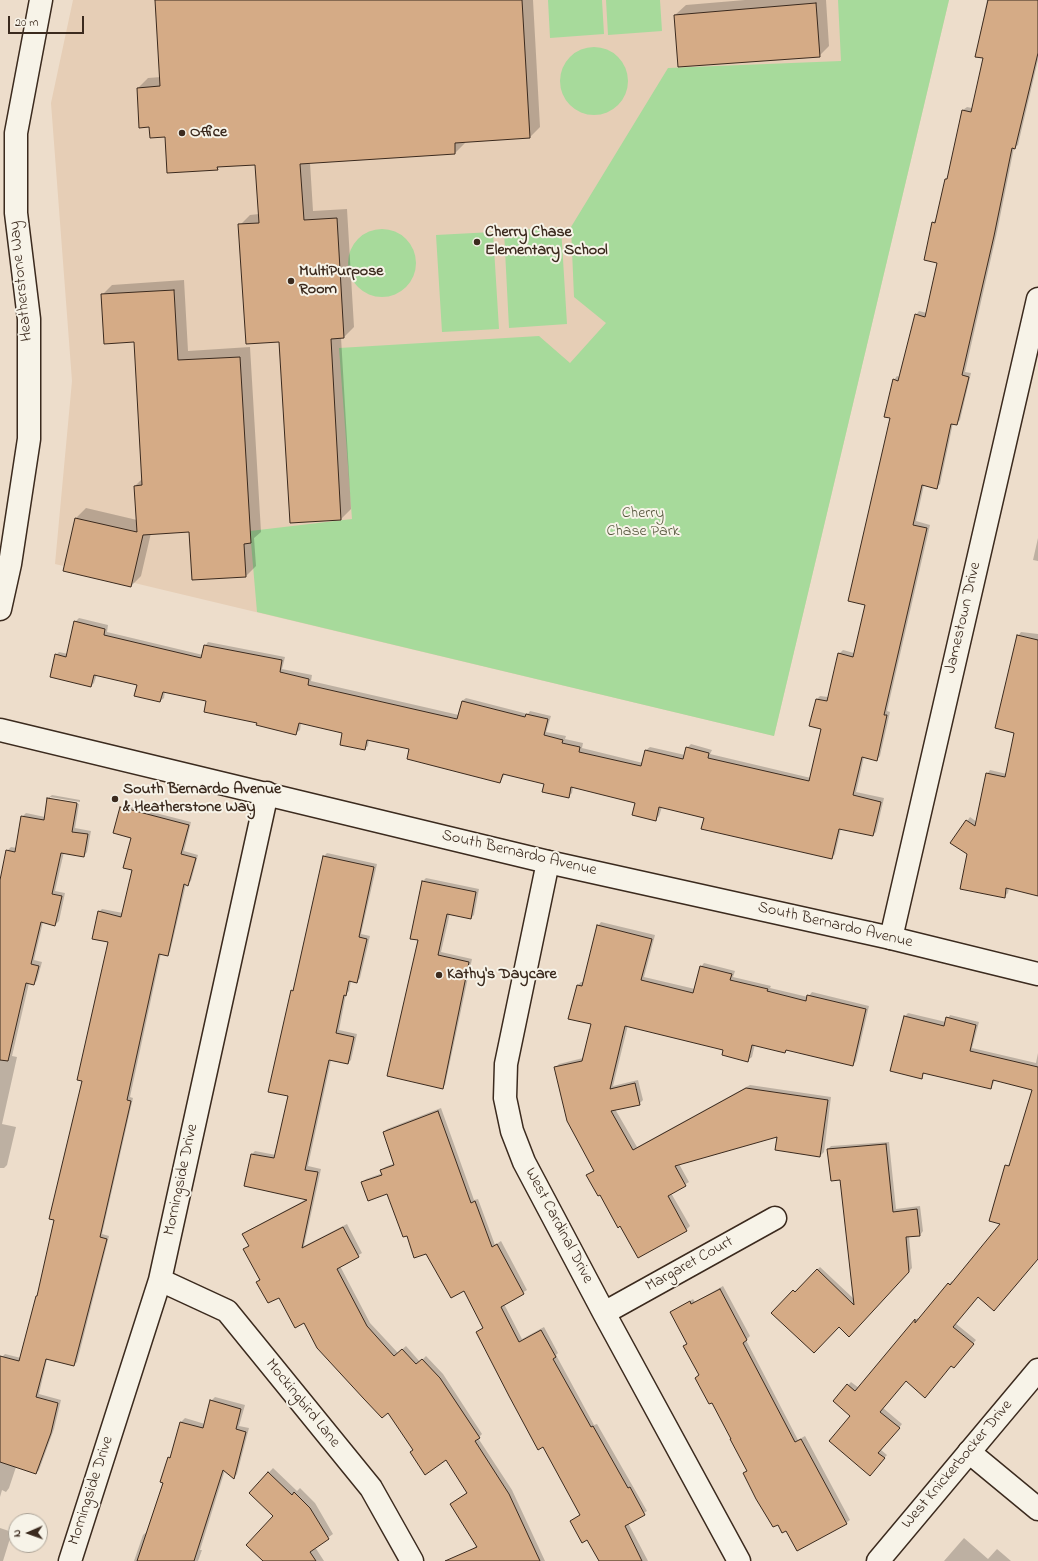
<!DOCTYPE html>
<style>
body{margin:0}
#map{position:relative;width:1038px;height:1561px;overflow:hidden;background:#edddcb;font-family:"Indie Flower",sans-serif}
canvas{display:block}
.north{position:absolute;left:8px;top:1513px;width:40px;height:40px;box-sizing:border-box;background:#f7f3e8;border:1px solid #aca397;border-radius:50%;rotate:268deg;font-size:11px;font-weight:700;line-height:16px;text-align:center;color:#3b2a1e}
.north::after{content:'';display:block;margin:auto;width:14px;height:18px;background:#3b2a1e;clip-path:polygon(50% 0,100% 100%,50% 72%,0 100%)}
.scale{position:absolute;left:8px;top:16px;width:76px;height:18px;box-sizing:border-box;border:2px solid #3b2a1e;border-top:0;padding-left:5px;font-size:12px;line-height:14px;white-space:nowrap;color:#3b2a1e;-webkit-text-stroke:3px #f7f3e8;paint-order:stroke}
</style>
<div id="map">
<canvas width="1038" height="1561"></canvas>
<div class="north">N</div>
<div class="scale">20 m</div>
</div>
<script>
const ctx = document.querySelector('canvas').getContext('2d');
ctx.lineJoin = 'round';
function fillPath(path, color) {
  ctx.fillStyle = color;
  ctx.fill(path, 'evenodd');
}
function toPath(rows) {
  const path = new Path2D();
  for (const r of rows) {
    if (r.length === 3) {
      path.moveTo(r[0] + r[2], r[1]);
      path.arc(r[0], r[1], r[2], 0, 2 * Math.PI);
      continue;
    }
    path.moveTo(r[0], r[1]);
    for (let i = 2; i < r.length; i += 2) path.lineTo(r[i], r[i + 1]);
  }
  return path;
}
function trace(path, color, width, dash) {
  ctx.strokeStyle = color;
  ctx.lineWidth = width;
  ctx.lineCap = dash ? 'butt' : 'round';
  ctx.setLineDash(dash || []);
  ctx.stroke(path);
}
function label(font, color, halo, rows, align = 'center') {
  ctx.font = font + ' "Indie Flower",sans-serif';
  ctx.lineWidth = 4;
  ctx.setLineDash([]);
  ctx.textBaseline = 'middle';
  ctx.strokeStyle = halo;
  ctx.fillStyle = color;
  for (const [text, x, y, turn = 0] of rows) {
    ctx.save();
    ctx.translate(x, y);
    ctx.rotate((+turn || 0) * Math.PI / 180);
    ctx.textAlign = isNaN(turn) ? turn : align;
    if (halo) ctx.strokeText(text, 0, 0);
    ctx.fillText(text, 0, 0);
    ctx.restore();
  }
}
const built = toPath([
 [73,0,949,0,774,736,55,564,72,381,51,103]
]);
const green = toPath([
 [548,0,602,0,604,34,550,38],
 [606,0,660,0,662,31,608,35],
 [838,0,949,0,774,736,257,612,250,531,352,519,339,348,539,336,570,363,606,323,574,297,571,227,668,68,841,61],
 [594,81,34],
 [561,227,567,324,509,328,504,231],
 [382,263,34],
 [493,232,499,329,442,332,436,235]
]);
const shadow = toPath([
 [156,0,533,0,540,127,530,137,465,141,465,143,455,153,310,163,313,211,347,209,354,327,344,337,341,337,351,509,341,519,240,225,250,215,259,214,256,164,221,165,217,169,150,126,138,88,148,78,161,77],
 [745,0,826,0,829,46,819,56,675,15,686,5],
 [987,0,1038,0,1038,60,1018,145,1014,148,997,232,965,372,971,373,960,420,956,424,953,423,940,484,936,488,924,485,916,521,930,525,887,711,890,712,880,756,877,760,864,757,856,792,884,798,876,832,873,835,841,828,835,854,832,858,705,818,662,807,659,816,656,819,636,802,573,787,572,793,568,797,545,783,505,774,500,782,410,748,369,739,368,746,364,749,343,732,301,723,300,730,296,733,258,722,208,700,165,691,164,698,160,701,138,684,97,674,94,683,91,686,56,655,59,652,68,654,75,622,79,618,108,625,107,632,203,655,205,646,208,642,285,657,282,669,312,675,311,681,459,715,462,701,466,698,528,714,530,711,551,716,546,732,566,736,565,739,583,743,582,748,643,763,646,750,650,747,685,755,687,748,691,744,712,750,710,754,811,778,822,728,811,725,817,699,820,696,828,697,839,654,843,650,854,653,866,604,892,418,894,380,897,376,900,377,916,315,919,311,927,313,938,262,933,223,936,219,946,179,949,176,963,110,967,107,972,108,984,58,976,56],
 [184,280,188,351,250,347,261,532,254,538,256,566,246,576,189,531,151,533,141,576,131,586,76,518,86,508,137,520,135,486,143,478,135,341,102,295,112,285],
 [1038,538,1038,561,1033,560],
 [1021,632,1038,634,1038,895,1009,888,1008,893,1004,897,968,854,952,843,970,817,977,822,987,774,990,770,1007,774,1016,732,1018,636],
 [52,795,80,800,80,802,50,797,50,799,79,804,75,828,91,831,87,852,84,856,64,852,55,891,65,893,59,921,55,925,43,922,34,960,42,962,37,980,34,984,29,983,12,1056,17,1057,2,1124,16,1127,7,1165,4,1168,0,1168,0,884,7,851,11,847,17,848,22,817,26,813,45,817,48,798],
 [124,805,191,822,184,851,198,855,191,881,186,884,170,952,167,955,161,953,130,1097,133,1098,102,1234,109,1236,77,1362,74,1365,47,1359,39,1394,61,1400,54,1429,39,1470,36,1473,16,1467,9,1488,6,1492,2,1490,0,1497,0,1364,2,1357,5,1354,21,1358,36,1296,39,1294,56,1219,109,941,99,912,102,909,123,913,133,870,132,837,121,808],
 [327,853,377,864,361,934,370,936,360,978,357,982,351,981,349,991,346,994,339,1030,357,1034,351,1060,348,1063,331,1060,308,1166,321,1169,304,1246,347,1224,362,1253,340,1266,370,1323,398,1353,406,1346,420,1362,426,1356,443,1374,482,1434,478,1438,512,1490,545,1561,479,1561,473,1549,477,1545,451,1504,468,1492,446,1459,414,1450,388,1411,304,1322,279,1296,258,1282,260,1280,245,1250,249,1245,244,1234,247,1231,307,1199,245,1185,252,1154,255,1151,276,1155,289,1095,292,991,295,987,324,856],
 [426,878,479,889,474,915,471,918,450,913,441,952,472,959,445,1085,442,1088,419,940,423,881],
 [601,922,655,935,644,977,695,989,701,967,704,963,735,971,733,977,771,986,770,988,808,997,812,992,869,1006,856,1061,853,1065,788,1049,785,1052,755,1044,752,1057,748,1060,724,1049,628,1025,613,1086,638,1080,643,1100,639,1104,615,1109,637,1147,750,1085,831,1097,824,1152,820,1156,778,1136,679,1164,689,1182,671,1193,690,1226,686,1230,621,1225,588,1175,595,1170,555,1068,559,1064,583,1058,592,1023,578,985,581,982,584,982,598,926],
 [908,1013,946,1022,950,1015,979,1022,972,1048,1036,1063,1038,1053,1038,1258,978,1296,955,1323,976,1340,957,1363,906,1380,883,1408,902,1424,881,1450,887,1455,873,1471,851,1416,834,1401,851,1382,859,1388,915,1320,918,1318,918,1321,949,1284,952,1281,953,1282,1002,1224,1006,1166,1011,1163,1033,1089,995,1080,991,1088,925,1072,921,1078,891,1070,905,1016],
 [441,1108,474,1200,478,1199,495,1245,501,1241,527,1290,504,1304,522,1339,544,1327,558,1353,556,1355,594,1425,597,1424,647,1511,628,1523,648,1561,600,1561,587,1539,571,1521,581,1514,478,1332,484,1327,464,1290,407,1235,388,1193,362,1182,366,1179,383,1173,381,1170,385,1167,395,1163,384,1132,387,1129],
 [889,1142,896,1209,920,1206,923,1231,920,1235,909,1236,912,1268,849,1335,839,1325,773,1313,820,1267,854,1299,841,1179,828,1149,831,1146],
 [723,1286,750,1336,746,1340,798,1440,805,1436,850,1520,846,1523,744,1473,747,1470,685,1346,688,1343,671,1312,693,1299,695,1302],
 [215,1397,245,1405,239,1426,249,1428,237,1474,234,1478,225,1470,200,1550,202,1550,198,1561,134,1561,143,1535,148,1531,164,1483,169,1458,173,1454,181,1422,185,1418,205,1424,211,1401],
 [273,1468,297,1491,300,1488,315,1503,333,1534,315,1547,324,1561,264,1561,274,1516,250,1493],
 [0,1528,12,1532,3,1561,0,1561],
 [964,1538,988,1559,997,1549,1011,1561,944,1561]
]);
const building = toPath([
 [155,0,522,0,530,138,455,143,455,154,300,164,304,220,337,218,344,338,331,339,341,520,290,523,279,342,246,344,238,224,259,223,255,165,217,167,218,170,167,173,165,137,150,138,149,127,139,128,137,88,160,86,155,0],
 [988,0,1038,0,1038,53,1015,149,1012,148,994,236,962,375,969,377,957,425,951,424,937,489,922,485,913,525,927,528,884,715,887,715,877,761,862,757,853,795,881,802,873,836,839,829,832,859,701,829,704,818,659,807,656,821,632,815,635,803,571,787,569,798,542,792,544,784,503,774,500,783,407,759,409,749,367,740,365,750,340,745,342,733,299,723,296,735,256,725,257,723,204,712,206,701,163,692,160,702,134,696,137,685,94,675,91,687,50,677,55,654,66,657,74,621,105,629,104,635,201,658,204,645,282,660,280,672,309,679,308,685,457,719,462,701,525,717,526,714,548,719,544,735,563,740,562,743,580,747,579,752,641,766,645,750,683,759,686,747,709,753,708,758,809,781,821,729,809,726,816,699,827,701,838,653,853,657,865,605,848,601,890,418,884,417,893,379,898,381,915,314,925,317,937,263,924,260,932,222,935,223,945,179,947,179,962,110,971,112,983,58,975,57,988,0],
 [816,3,820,57,678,67,674,15,816,3],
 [174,290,178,360,240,357,251,543,244,544,246,577,192,580,189,532,143,535,131,587,63,571,75,518,137,532,134,486,142,485,134,342,104,344,101,294,174,290],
 [1017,635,1038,640,1038,896,1006,888,1005,898,960,889,967,854,950,843,966,820,975,826,986,773,1005,777,1014,733,995,728,1017,635],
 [47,798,77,803,72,832,88,834,84,857,61,853,52,894,62,896,55,926,41,922,31,964,39,966,34,985,26,983,8,1061,0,1060,0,880,6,850,15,852,21,816,44,820,47,798],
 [120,807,189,825,181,854,196,858,188,886,184,884,168,956,159,954,127,1100,131,1101,100,1237,107,1239,74,1366,46,1359,36,1397,58,1403,51,1433,36,1474,0,1462,0,1356,19,1361,36,1296,37,1296,54,1220,49,1219,82,1081,77,1080,108,942,92,939,98,911,121,917,132,870,123,868,131,838,113,833,120,807],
 [323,856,374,867,359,937,367,939,357,983,349,981,346,996,344,995,336,1033,354,1037,348,1064,329,1060,305,1170,318,1172,302,1248,343,1227,359,1257,337,1269,367,1326,394,1356,402,1349,416,1364,422,1359,440,1378,480,1438,475,1441,509,1494,540,1561,445,1561,477,1547,450,1504,467,1493,446,1460,425,1475,410,1452,413,1450,388,1413,382,1418,364,1399,317,1348,304,1323,295,1328,279,1298,268,1303,256,1282,260,1280,243,1249,249,1246,242,1234,307,1200,244,1186,251,1154,274,1158,288,1096,268,1092,291,990,293,991,323,856],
 [422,881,476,892,471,919,447,914,438,955,469,962,443,1089,387,1076,418,940,410,939,422,881],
 [597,925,652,939,641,980,693,993,700,966,732,974,730,980,768,989,767,991,806,1001,807,995,866,1009,853,1066,786,1050,785,1053,752,1045,748,1062,722,1055,723,1050,625,1026,610,1089,635,1083,640,1105,611,1111,633,1150,746,1088,828,1100,820,1157,775,1150,777,1137,675,1166,686,1186,668,1196,687,1231,638,1258,620,1226,618,1228,600,1195,598,1196,586,1175,594,1171,567,1121,554,1067,582,1061,591,1024,568,1019,577,985,582,986,597,925],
 [904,1016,944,1026,946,1017,976,1025,970,1051,1038,1067,1038,1259,994,1311,978,1297,953,1327,974,1344,954,1368,951,1366,925,1398,906,1381,880,1412,900,1428,878,1453,885,1458,870,1476,829,1441,850,1416,833,1401,847,1384,855,1391,915,1319,915,1323,948,1283,950,1285,1000,1224,989,1221,1005,1165,1009,1166,1032,1090,993,1080,991,1089,923,1073,922,1079,890,1071,904,1016],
 [438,1111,471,1203,475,1201,492,1247,497,1244,524,1294,501,1307,519,1342,541,1330,556,1357,553,1359,591,1427,593,1426,628,1488,630,1487,645,1515,625,1526,642,1561,599,1561,587,1540,582,1543,570,1521,580,1515,543,1447,538,1450,509,1396,476,1332,483,1328,464,1291,451,1298,426,1254,414,1258,407,1236,403,1237,387,1194,368,1201,361,1182,382,1175,380,1170,394,1165,383,1132,438,1111],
 [886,1144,893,1212,917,1209,920,1236,906,1237,909,1272,849,1337,839,1327,814,1353,771,1313,793,1290,795,1292,817,1269,854,1305,840,1180,831,1181,827,1149,886,1144],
 [720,1289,747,1340,743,1343,795,1442,801,1439,847,1524,797,1551,786,1531,782,1533,778,1525,773,1527,756,1499,743,1473,747,1471,730,1439,731,1439,712,1403,709,1404,695,1378,699,1375,683,1346,687,1344,670,1312,690,1301,691,1304,720,1289],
 [210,1400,241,1409,236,1429,246,1432,234,1479,223,1470,194,1561,137,1561,163,1483,160,1482,168,1457,170,1458,180,1422,203,1428,210,1400],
 [268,1472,292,1495,294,1492,310,1508,329,1539,310,1552,316,1561,263,1561,246,1545,273,1516,249,1493,268,1472]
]);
const minor = toPath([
 [0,609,10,564,29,439,29,319,16,213,16,133,41,0],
 [548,862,506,1064,505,1098,512,1131,524,1162,604,1313,739,1561],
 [891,938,1038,299],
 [160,1280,227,1311,371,1488,412,1561],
 [604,1313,775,1218],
 [969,1452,1038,1509],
 [70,1561,160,1280,267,793]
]);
const tertiary = toPath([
 [0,730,548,862,891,938,1038,974],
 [878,1561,1038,1370]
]);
const markers = [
 [182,133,4,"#3b2a1e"],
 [477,242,4,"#3b2a1e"],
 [291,281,4,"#3b2a1e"],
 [115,799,4,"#3b2a1e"],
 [439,975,4,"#3b2a1e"]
];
const poiNames = [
 ["Office",190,133],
 ["Cherry Chase",485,233],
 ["Elementary School",485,251],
 ["MultiPurpose",299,272],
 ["Room",299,290],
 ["South Bernardo Avenue",123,790],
 ["& Heatherstone Way",123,808],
 ["Kathy's Daycare",447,975]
];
const streetNames = [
 ["Heatherstone Way",22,281,-96],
 ["Jamestown Drive",964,618,-77],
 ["South Bernardo Avenue",519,854,13],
 ["South Bernardo Avenue",835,926,13],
 ["Morningside Drive",182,1180,-78],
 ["West Cardinal Drive",558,1226,62],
 ["Margaret Court",690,1265,-29],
 ["Mockingbird Lane",302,1404,51],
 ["West Knickerbocker Drive",958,1465,-50],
 ["Morningside Drive",92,1491,-72]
];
const parkNames = [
 ["Cherry",643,514],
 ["Chase Park",643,532]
];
fillPath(built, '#e6ceb6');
fillPath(green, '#a7da9b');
fillPath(shadow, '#0003');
fillPath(building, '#d5ab86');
trace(building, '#3b2a1e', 1);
trace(minor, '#3b2a1e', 25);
trace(tertiary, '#3b2a1e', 25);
trace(minor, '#f7f3e8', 22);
trace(tertiary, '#f7f3e8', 22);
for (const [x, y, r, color] of markers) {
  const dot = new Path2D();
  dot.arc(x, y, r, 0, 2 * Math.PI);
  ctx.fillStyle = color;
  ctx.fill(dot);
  trace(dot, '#f7f3e8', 1.5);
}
label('bold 16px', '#3b2a1e', '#f7f3e8', poiNames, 'left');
label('16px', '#3b2a1e', '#f7f3e8', streetNames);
label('16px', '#56563d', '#f7f3e8', parkNames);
</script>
